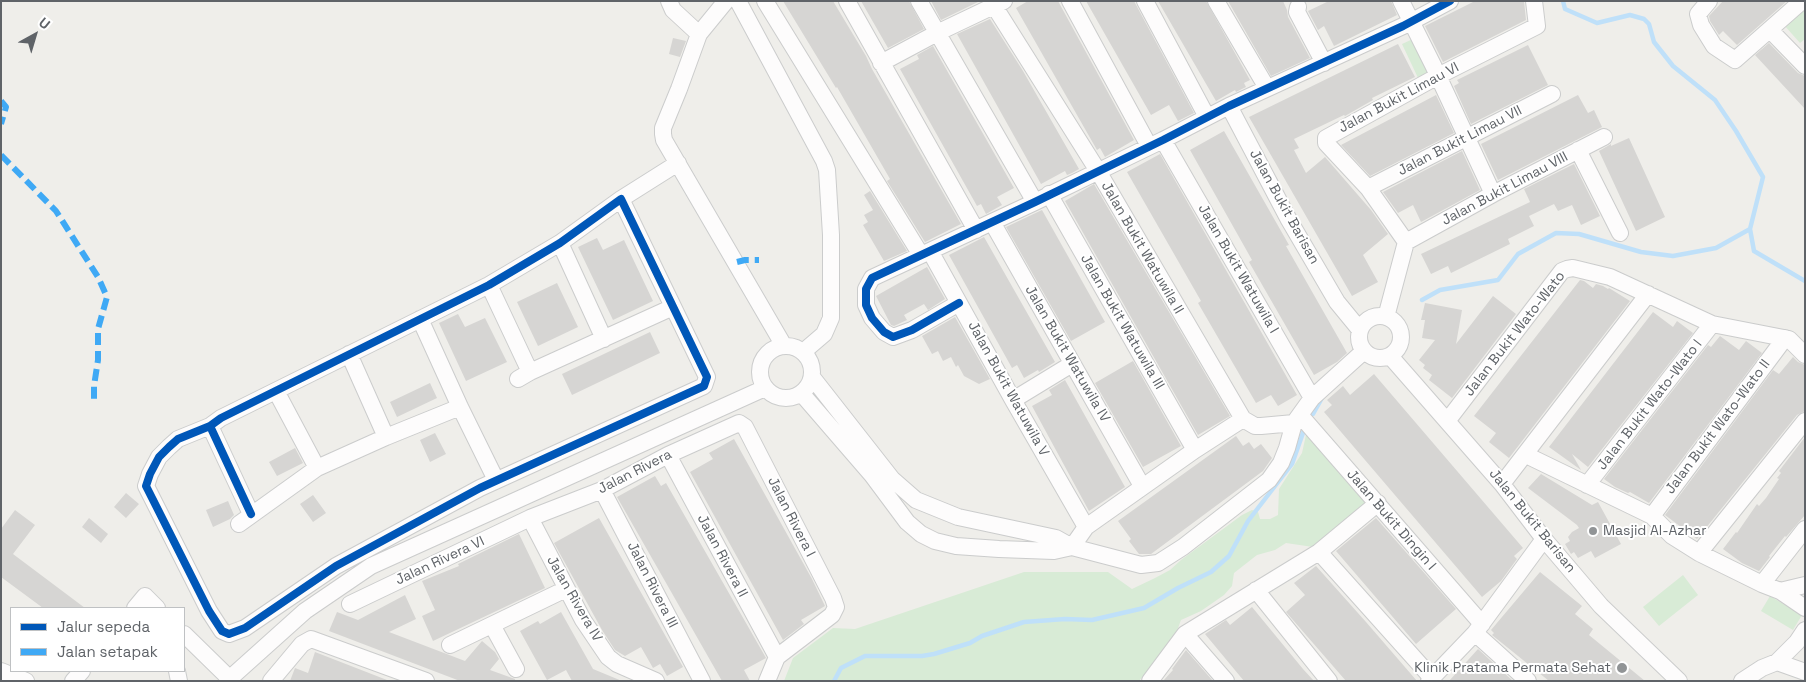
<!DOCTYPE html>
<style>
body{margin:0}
#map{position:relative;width:1806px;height:682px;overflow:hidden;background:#efeeea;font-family:"Space Grotesk",sans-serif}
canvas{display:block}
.frame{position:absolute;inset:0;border:2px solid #5f6368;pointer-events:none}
.legend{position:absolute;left:10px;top:607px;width:175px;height:65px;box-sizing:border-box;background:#fff;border:1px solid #bfc1c3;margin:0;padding:6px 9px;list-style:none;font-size:15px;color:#5f6368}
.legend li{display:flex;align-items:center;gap:10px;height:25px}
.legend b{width:25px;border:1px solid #bfc1c3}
.north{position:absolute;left:10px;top:10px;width:50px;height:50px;-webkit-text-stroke:4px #fff;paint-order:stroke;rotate:39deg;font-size:14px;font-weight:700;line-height:20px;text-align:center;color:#5f6368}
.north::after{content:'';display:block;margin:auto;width:18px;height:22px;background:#5f6368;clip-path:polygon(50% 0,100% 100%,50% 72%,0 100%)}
</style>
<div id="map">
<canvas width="1806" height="682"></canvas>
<div class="frame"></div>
<ul class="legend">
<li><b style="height:6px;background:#0057b8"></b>Jalur sepeda</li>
<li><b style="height:6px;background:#3fa9f5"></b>Jalan setapak</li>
</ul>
<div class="north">U</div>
</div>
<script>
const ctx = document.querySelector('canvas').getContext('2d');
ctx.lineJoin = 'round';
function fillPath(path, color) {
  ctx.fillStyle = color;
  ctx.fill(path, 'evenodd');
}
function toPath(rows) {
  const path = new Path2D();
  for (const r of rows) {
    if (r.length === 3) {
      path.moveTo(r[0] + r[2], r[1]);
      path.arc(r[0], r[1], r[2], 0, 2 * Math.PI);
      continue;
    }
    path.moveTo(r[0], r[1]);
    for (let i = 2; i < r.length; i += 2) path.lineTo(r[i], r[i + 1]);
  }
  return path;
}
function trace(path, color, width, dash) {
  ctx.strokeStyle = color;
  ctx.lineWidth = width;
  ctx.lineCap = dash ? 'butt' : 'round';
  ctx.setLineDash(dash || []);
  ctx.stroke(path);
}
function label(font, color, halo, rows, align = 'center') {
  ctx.font = font + ' "Space Grotesk",sans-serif';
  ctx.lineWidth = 4;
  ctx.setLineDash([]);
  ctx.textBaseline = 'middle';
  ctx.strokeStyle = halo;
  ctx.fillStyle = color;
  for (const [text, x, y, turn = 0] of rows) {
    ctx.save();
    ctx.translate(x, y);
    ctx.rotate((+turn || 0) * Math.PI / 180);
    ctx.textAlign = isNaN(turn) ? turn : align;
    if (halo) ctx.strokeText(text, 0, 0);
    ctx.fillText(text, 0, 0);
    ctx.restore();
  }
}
const green = toPath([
 [1805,6,1805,39,1800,43,1784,25],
 [1415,38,1431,74,1419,80,1402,44],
 [1307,433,1368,502,1313,547,1286,543,1275,550,1257,555,1234,573,1232,586,1224,595,1201,611,1181,620,1174,639,1139,681,784,681,793,658,833,628,855,629,1024,572,1108,572,1132,589,1155,578,1170,570,1181,560,1242,515,1252,510,1258,512,1260,519,1270,519,1278,515,1279,489,1302,453,1306,435],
 [1683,575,1698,595,1659,626,1643,607],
 [1770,596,1802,615,1793,630,1761,611]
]);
const stream = toPath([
 [1563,1,1565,9,1597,23,1630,15,1644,19,1649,24,1654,42,1673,66,1715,100,1736,131,1763,177,1750,229,1754,251,1805,281],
 [1422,300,1440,290,1498,280,1518,254,1556,233,1579,234,1641,252,1673,256,1716,248,1750,229],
 [1313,414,1322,398],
 [834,681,841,668,865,656,922,656,934,654,970,643,982,636,1024,622,1065,619,1092,620,1144,608,1178,588,1211,572,1229,556,1248,521,1292,464,1304,430]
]);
const building = toPath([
 [783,1,833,1,866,56,872,69,961,224,925,242,887,181,890,179,837,87,836,88],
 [861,1,909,1,924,29,888,48],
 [931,1,980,1,941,20],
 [1028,1,1058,1,1134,140,1105,157,1100,148,1097,150,1016,8],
 [1086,1,1134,1,1194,113,1178,121,1169,105,1151,115],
 [1158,1,1206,1,1250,80,1244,83,1246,87,1236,92,1235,90,1216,101],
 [1228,1,1283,1,1287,10,1288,17,1310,58,1271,76],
 [1329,1,1391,1,1397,15,1334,46,1324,26,1318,30,1308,11],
 [1475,1,1524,1,1526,20,1443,62,1425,26],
 [1723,1,1787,1,1737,45,1723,31,1719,35,1710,21,1709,16],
 [990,19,1023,71,1079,169,1072,173,1067,175,1065,171,1041,184,957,34],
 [673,38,686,41,680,57,669,54],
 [1769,43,1798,73,1805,76,1805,109,1755,55],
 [1398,44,1415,77,1372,98,1373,100,1345,116,1344,115,1294,139,1299,148,1294,150,1306,173,1325,157,1371,210,1388,234,1363,255,1378,282,1352,296,1249,117],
 [1528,45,1548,85,1471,124,1454,86,1459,83,1457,80],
 [933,46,1014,188,997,197,1002,205,986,214,981,204,977,206,900,69,919,59,917,55],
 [1436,95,1454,133,1370,176,1341,145],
 [1578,95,1588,113,1594,110,1602,127,1498,180,1481,144],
 [1224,131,1289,245,1286,246,1347,353,1337,362,1314,375,1249,262,1252,260,1190,150],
 [1629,138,1665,217,1636,231,1599,151,1611,144,1611,146],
 [1462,151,1480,190,1421,222,1413,205,1398,213,1383,192],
 [1160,154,1297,395,1278,406,1271,395,1256,403,1198,303,1201,301,1127,172],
 [1574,164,1600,216,1581,225,1572,205,1558,211,1554,204,1529,216,1534,226,1508,239,1510,244,1451,273,1448,266,1431,274,1421,254,1530,202,1524,189],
 [1094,184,1230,416,1198,435,1065,201],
 [870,191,907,251,884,261,863,225,868,222,864,215,873,210,864,195],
 [1042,210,1105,322,1071,341,1006,227],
 [984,237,1055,362,1039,372,1038,370,1024,378,1017,365,1012,368,949,255],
 [597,238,603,250,624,240,653,301,613,320,578,247],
 [927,267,945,299,928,310,924,304,904,315,907,320,894,326,891,325,876,296],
 [1580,280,1584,281,1593,288,1596,284,1603,286,1608,289,1609,288,1630,301,1509,458,1489,442,1496,433,1474,416],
 [557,283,578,327,538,346,517,302],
 [1493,296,1516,314,1452,398,1429,380,1432,375,1423,368,1425,365,1419,360,1435,340,1422,338,1425,320,1421,320,1425,303,1462,310,1456,344],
 [1653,312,1673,327,1677,321,1693,333,1588,467,1572,454,1581,470,1549,447],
 [458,314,465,327,485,318,507,362,466,381,439,323],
 [955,317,990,379,979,384,964,376,958,365,956,367,951,357,943,361,938,351,932,354,922,336],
 [650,332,660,353,572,395,562,374],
 [1720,336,1739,350,1746,341,1762,353,1649,503,1630,492,1628,493,1615,487,1604,479,1708,345,1711,347],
 [1793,357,1798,362,1805,365,1805,411,1797,415,1697,539,1665,515,1773,370,1779,374],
 [1133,361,1181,446,1143,467,1095,383],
 [1374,374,1523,548,1514,556,1517,559,1501,581,1482,597,1324,412,1332,405,1327,400,1343,386,1350,395],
 [1065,380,1125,487,1089,511,1032,406,1052,395,1049,390],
 [430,383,437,398,397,417,390,402],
 [435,433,446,454,430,462,420,440],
 [1236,436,1243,446,1249,442,1254,449,1261,444,1272,458,1263,471,1151,554,1139,554,1129,541,1131,539,1118,521],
 [1805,437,1805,515,1786,537,1785,536,1769,556,1770,557,1759,571,1742,563,1723,549,1736,532,1737,533,1757,504,1759,506,1766,498,1779,479,1777,478,1781,473,1779,471],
 [734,439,812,579,825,606,801,620,804,624,783,640,690,472,713,459,709,453],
 [295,448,303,463,277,476,269,462],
 [1541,474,1592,505,1598,502,1621,544,1595,558,1591,551,1578,558,1574,552,1571,554,1565,544,1570,541,1568,537,1572,532,1579,528,1577,525,1528,488],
 [655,476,661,486,666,483,766,658,744,670,750,681,722,681,617,497],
 [126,493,139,504,126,518,114,507],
 [313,495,326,513,313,522,300,504],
 [228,501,234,515,230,519,213,527,206,510],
 [15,510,35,525,13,554,85,608,43,608,1,577,1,529],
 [89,518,108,534,101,543,82,527],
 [599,518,683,667,667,676,660,664,653,668,641,647,625,656,615,650,602,630,554,543],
 [1376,518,1456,609,1416,644,1336,551],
 [519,534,545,588,433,641,422,616,435,610,422,581,459,566,458,564],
 [1316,566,1366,622,1417,681,1346,681,1286,612,1305,595,1294,583],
 [1540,572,1582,606,1575,614,1593,629,1589,635,1645,681,1549,681,1492,635,1494,633,1491,630],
 [405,595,416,619,389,632,465,661,482,641,495,652,499,659,490,670,515,679,515,681,460,681,329,631,337,612,358,620],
 [1252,607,1303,669,1314,681,1244,681,1205,634,1226,620,1230,625],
 [561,612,593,669,622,681,572,681,566,670,547,680,520,631,538,621,540,624],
 [1478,649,1513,681,1449,681],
 [1186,650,1213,681,1163,681,1173,670,1172,669],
 [315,652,387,680,387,681,290,681,295,668,308,673]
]);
const street = toPath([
 [669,1,673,10,699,34],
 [726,1,699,34,679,89,663,128,663,134,664,140,784,346],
 [738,1,824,161,827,170,831,235,831,318,824,334,803,352],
 [765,1,921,255],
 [847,1,976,230],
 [919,1,1035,202],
 [991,1,1098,171,1243,419],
 [1070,1,1149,146],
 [1145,1,1207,117],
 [1216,1,1267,88],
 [1401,1,1433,65,1493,194],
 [1709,1,1698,14,1701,25,1714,46,1735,60,1802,1],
 [1298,7,1297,12,1324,63],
 [1770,30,1805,66],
 [881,63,939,32,1004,1],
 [1229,106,1289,220,1337,302,1360,330],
 [1163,140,1312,398],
 [1578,150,1620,233],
 [1368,188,1552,94],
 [1049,194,1195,450],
 [621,199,678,163],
 [992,222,1142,486],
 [1406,242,1368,188,1326,143,1326,138,1438,76,1537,26,1534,1],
 [1406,242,1493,194,1604,137],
 [560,243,604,339],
 [930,251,1013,400,1086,527],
 [489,285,530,372],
 [959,303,912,330,893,337,884,332,872,318,866,305,866,289,872,278,1035,202,1163,140,1229,106,1403,26,1450,1],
 [1380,337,21],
 [1386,317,1406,242],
 [420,319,460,407,496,480],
 [786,372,26],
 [349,354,386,437],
 [1390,356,1502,484,1544,539,1601,606,1679,681],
 [812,377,892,479,916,500,958,517,1056,538,1072,547,1141,565,1158,563,1183,547,1269,480,1281,463,1287,448,1294,423,1312,398,1364,351],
 [518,379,530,372,673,307],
 [276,391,317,468],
 [802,394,872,475,907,522,921,534,935,541,956,546,999,549,1054,551,1072,547,1086,527,1195,450,1243,419,1255,426,1261,426,1294,423],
 [1013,400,1072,364],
 [1300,415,1482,624],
 [1448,420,1562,271,1567,269,1573,268,1610,277,1712,324,1789,339,1805,355],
 [210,426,178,439,169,447,159,457,150,474,146,486,209,611,222,631,229,634,245,628,336,566,480,488,704,386,707,377,621,199,560,243,489,285,221,418,210,426,251,514],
 [668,455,777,657],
 [1526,455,1652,516,1672,536,1699,553,1762,584,1780,591,1805,608],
 [1502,484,1648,294],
 [1587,485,1712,324],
 [602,490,702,681],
 [1652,516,1785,338],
 [530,518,583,620,608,657,617,664,656,681],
 [239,524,317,468,386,437,460,407],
 [1319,552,1432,678],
 [1699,553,1805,421],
 [1762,584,1805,529],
 [1256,590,1329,681],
 [1780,591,1805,585],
 [350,604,530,518,602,490,668,455,739,423,745,427,833,598,836,607,832,615,777,657,767,681],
 [135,608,145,596,157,608],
 [492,625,516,669],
 [1475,633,1528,681],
 [184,634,229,678],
 [1185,634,1226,681],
 [450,645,566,589],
 [1777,662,1805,672],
 [1,671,26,681],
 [177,671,179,681],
 [73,681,82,671],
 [227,681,305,611,371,566,765,388],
 [271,681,302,644,311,639,426,681],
 [1150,681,1185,634,1319,552,1378,503],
 [1429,681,1475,633,1544,539],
 [1742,681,1762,668,1777,662,1797,642,1805,630]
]);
const quiet = toPath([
 [1,101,6,107,1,124],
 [1,155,56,211,98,277,107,297,98,329,98,360,94,386,94,400],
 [737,262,745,260,759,260]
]);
const cycleway = toPath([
 [959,303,912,330,893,337,884,332,872,318,866,305,866,289,872,278,1035,202,1163,140,1229,106,1403,26,1450,1],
 [210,426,178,439,169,447,159,457,150,474,146,486,209,611,222,631,229,634,245,628,336,566,480,488,704,386,707,377,621,199,560,243,489,285,221,418,210,426,251,514]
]);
const markers = [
 [1593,531,5,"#919496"],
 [1622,668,6,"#919496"]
];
const streetNames = [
 ["Jalan Bukit Limau VI",1399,98,-28],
 ["Jalan Bukit Limau VII",1460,141,-27],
 ["Jalan Bukit Limau VIII",1505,189,-28],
 ["Jalan Bukit Barisan",1284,207,61],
 ["Jalan Bukit Watuwila II",1142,248,60],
 ["Jalan Bukit Watuwila I",1238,269,60],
 ["Jalan Bukit Watuwila III",1122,322,60],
 ["Jalan Bukit Wato-Wato",1515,334,-52],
 ["Jalan Bukit Watuwila IV",1067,354,60],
 ["Jalan Bukit Watuwila V",1008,389,61],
 ["Jalan Bukit Wato-Wato I",1650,405,-52],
 ["Jalan Bukit Wato-Wato II",1718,427,-53],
 ["Jalan Rivera",635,472,-27],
 ["Jalan Rivera I",791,517,63],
 ["Jalan Bukit Dingin I",1391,520,49],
 ["Jalan Bukit Barisan",1532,521,51],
 ["Jalan Rivera II",722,556,62],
 ["Jalan Rivera VI",440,561,-25],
 ["Jalan Rivera III",652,585,63],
 ["Jalan Rivera IV",574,599,60]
];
const poiNames = [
 ["Masjid Al-Azhar",1603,531],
 ["Klinik Pratama Permata Sehat",1611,668,"right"]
];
fillPath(green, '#d8ebd6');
trace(stream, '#bfe0f9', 4.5);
fillPath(building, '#d6d5d3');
trace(street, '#cbcccc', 18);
trace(street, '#fdfcfc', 16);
trace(quiet, '#3fa9f5', 6, [12, 6]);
trace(cycleway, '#0057b8', 8);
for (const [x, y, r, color] of markers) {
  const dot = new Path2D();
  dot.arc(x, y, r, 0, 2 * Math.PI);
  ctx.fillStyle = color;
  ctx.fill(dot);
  trace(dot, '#fff', 2);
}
label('14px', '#5f6368', '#fff', streetNames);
label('14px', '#5f6368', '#fff', poiNames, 'left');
</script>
